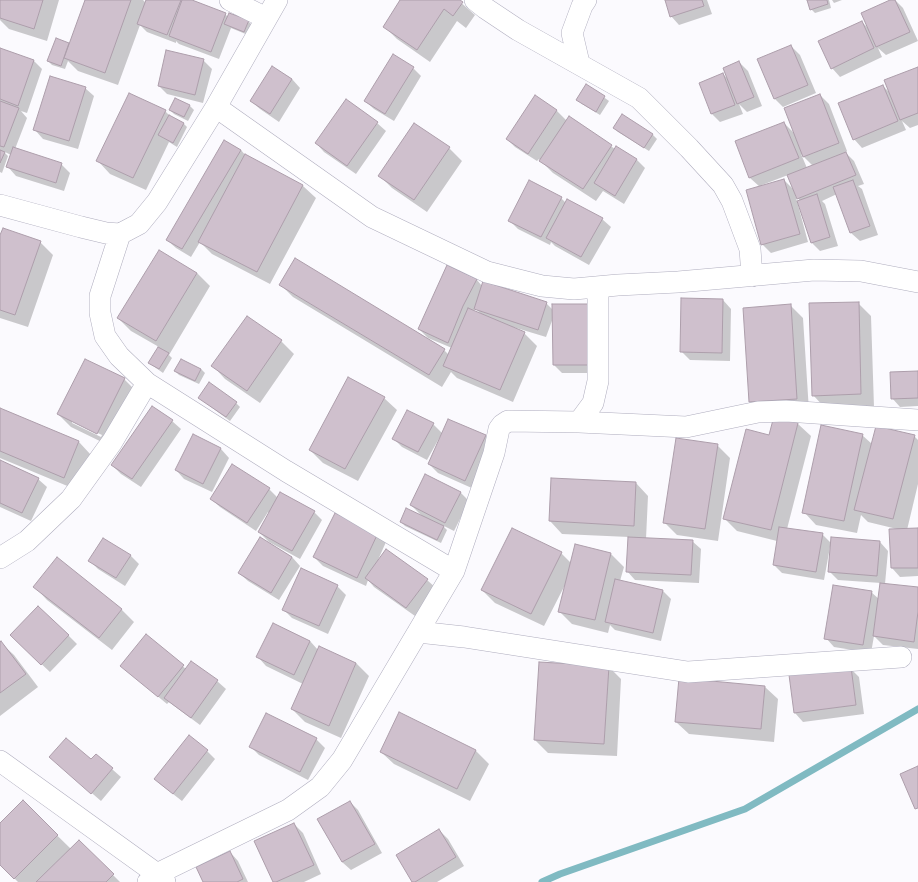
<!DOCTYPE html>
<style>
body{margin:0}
canvas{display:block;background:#fbfafe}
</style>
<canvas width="918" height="882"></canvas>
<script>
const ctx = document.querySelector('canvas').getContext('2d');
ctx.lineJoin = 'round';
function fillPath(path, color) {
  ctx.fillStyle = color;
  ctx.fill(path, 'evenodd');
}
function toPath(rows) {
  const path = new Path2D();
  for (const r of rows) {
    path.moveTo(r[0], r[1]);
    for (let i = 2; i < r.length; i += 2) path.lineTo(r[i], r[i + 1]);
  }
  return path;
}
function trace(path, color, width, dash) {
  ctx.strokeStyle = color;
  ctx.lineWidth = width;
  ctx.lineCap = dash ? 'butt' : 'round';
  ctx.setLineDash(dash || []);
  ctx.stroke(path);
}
const shadow = toPath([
 [1,0,59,0,47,41,9,29,0,20],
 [86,0,143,0,146,3,147,0,189,0,225,14,228,17,248,21,252,25,248,35,231,28,219,59,179,44,176,41,176,43,147,32,140,25,118,85,78,71,68,61,65,69,52,65,48,61,69,44,70,45],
 [402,0,458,0,475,15,466,28,457,21,430,62,397,39,384,26],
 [666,0,707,0,712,14,679,25,671,16],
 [808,0,829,0,831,8,815,13,811,9],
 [832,0,842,0,834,3],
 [892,0,895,0,903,8,918,41,886,55,878,48,882,57,840,77,832,68,862,22,870,30],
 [791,46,800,55,816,93,783,107,774,98],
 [0,49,34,61,42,69,27,113,21,111,27,118,15,149,61,164,70,173,64,191,16,176,8,167,11,155,3,151,8,156,2,173,0,172],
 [203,60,212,69,203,103,167,94,159,86],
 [739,62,748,71,762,106,747,112,739,104,743,114,720,122,711,113,723,74,730,81],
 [272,67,292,79,300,88,279,122,260,109,251,101],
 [413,68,421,76,394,121,374,109,365,101],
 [918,68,918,125,910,128,902,121,906,130,862,148,854,139,883,86,891,94],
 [587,85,609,101,600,115,582,104,578,100],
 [85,88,94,96,78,149,43,139,35,130],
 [820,95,829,104,847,151,845,152,854,161,864,184,858,186,862,189,878,235,860,241,851,233,837,194,822,201,825,204,838,246,820,251,812,243,800,201,798,198,788,175,762,185,762,187,784,180,794,190,808,242,771,253,762,244,760,187,750,178,736,142,784,123,795,134],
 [801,154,813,166,807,168],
 [535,97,557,111,567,121,569,118,615,149,616,148,637,160,645,168,624,204,603,191,596,201,553,173,539,159,537,161,515,147,507,139],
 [175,99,190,106,194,110,188,121,174,114,170,110],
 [165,111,171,117,183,123,187,127,177,147,169,142,146,190,110,174,98,161],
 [622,115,653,135,657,139,649,151,618,132,614,128],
 [377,123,386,131,356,174,324,152,316,143],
 [414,124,449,148,462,161,427,212,392,188,379,175],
 [225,141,241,150,246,156,303,186,316,198,270,284,212,254,200,242,191,257,176,248,167,240],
 [561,198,566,203,602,219,611,227,589,265,555,246,551,242,550,245,518,229,509,220],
 [0,238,40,242,53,255,28,327,0,318],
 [448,267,477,280,482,286,546,303,553,310,599,373,562,373,554,365,553,318,546,337,513,327,513,328,524,333,537,346,513,402,457,378,451,372,442,387,293,297,280,284,444,350,449,355,452,348,428,338,419,329],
 [475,308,482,315,473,312],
 [197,273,210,286,169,355,172,358,163,373,149,363,159,347,131,331,118,318],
 [723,300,731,309,730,361,690,360,681,351],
 [858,303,871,316,874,407,825,408,813,395],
 [790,305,803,318,809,411,763,415,750,402,744,309],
 [247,317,281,341,294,354,260,403,225,379,213,366],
 [181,360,201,369,205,373,199,384,179,375,175,371],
 [918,372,918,406,900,407,892,398],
 [124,379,137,392,110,446,71,427,58,414],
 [72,421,102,435,101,437,72,423],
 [199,398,236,403,240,407,230,421],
 [384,398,397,410,358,481,323,463,310,450],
 [0,411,79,442,91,455,77,490,0,458],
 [775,418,798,424,811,436,787,529,822,534,832,544,880,542,888,551,885,584,918,588,918,649,883,645,874,636,871,653,834,647,826,638,871,592,879,599,881,583,838,580,829,571,832,547,830,547,824,580,782,573,774,565,777,541,737,531,724,518,770,437],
 [449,420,486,436,494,445,474,489,438,473,429,464],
 [172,421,181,429,141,487,121,474,112,465],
 [433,424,442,433,427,460,402,447,393,438],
 [193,435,221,449,229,458,212,492,184,479,176,470],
 [862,435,872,444,914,436,918,440,918,484,907,530,918,529,918,576,900,577,892,568,897,529,868,522,861,515,857,533,816,525,804,512],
 [717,445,730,458,718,541,677,535,664,522],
 [0,461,38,479,47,487,31,521,0,507],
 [636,483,648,496,646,539,692,541,701,549,699,583,635,580,627,571,629,537,562,534,550,521],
 [269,489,278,498,314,512,322,520,300,559,269,542,259,532,270,513,268,512,256,531,220,507,211,499],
 [460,492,469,501,454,531,442,525,447,530,441,543,405,526,401,522,422,516,411,505],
 [335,514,386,542,378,560,427,580,436,588,415,616,374,587,368,580,366,586,323,566,314,557],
 [260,539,292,557,300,566,279,600,248,581,239,573],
 [561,553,571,563,611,554,624,567,620,581,663,591,671,599,661,641,615,630,610,625,608,633,572,624,560,612,566,583,544,626,495,603,482,590],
 [130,555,139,564,125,586,98,569,90,561],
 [337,586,346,595,328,634,292,618,283,609],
 [35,587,121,609,134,622,112,650,47,600],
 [274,624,310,641,318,650,320,648,356,663,369,676,341,738,305,722,292,709,303,684,266,666,258,657],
 [68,635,77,644,50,672,20,644],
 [146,636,186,669,191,662,217,681,226,689,200,725,169,702,167,704,121,666],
 [0,643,1,643,14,655,38,687,0,716],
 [609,667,621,679,617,756,548,753,535,740],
 [850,668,859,677,864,714,803,722,795,713,790,676],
 [680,679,765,687,778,699,774,742,689,734,676,722],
 [400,714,476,751,489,764,470,801,394,764,381,752],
 [316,739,325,748,308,780,259,755,250,746],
 [207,751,215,759,182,801,164,787,155,779],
 [96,755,121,777,101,801,50,757,91,761],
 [23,802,71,849,79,841,120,882,18,882,0,864,0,825],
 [350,802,358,810,382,853,351,870,342,862],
 [294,824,303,833,321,874,304,882,274,882],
 [439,830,448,839,464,866,437,882,413,882],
 [230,852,238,861,248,882,204,882]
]);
const stream = toPath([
 [542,882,560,874,745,809,918,709]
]);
const building = toPath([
 [0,0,43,0,34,29,0,18,0,0],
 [85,0,131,0,105,73,64,58,85,0],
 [146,0,181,0,167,35,137,24,146,0],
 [182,0,192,0,226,13,211,52,169,36,182,0],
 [400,0,460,0,463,2,453,16,444,9,417,50,383,27,400,0],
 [665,0,702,0,704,6,670,17,665,0],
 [807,0,827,0,828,4,810,10,807,0],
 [890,0,895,0,910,32,876,47,861,13,890,0],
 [229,13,249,20,244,32,224,24,229,13],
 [862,21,874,48,831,69,818,41,862,21],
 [56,38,69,43,61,66,47,61,56,38],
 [791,45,808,85,774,99,757,59,791,45],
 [0,48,34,60,18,106,0,99,0,48],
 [166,50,204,59,195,95,158,86,166,50],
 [393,54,414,67,385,114,364,101,393,54],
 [739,61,754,97,737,104,723,68,739,61],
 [272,66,292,79,270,114,250,101,272,66],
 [918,67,918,113,900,120,884,80,918,67],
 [723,73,735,105,711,114,699,83,723,73],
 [50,76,86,87,69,141,33,130,50,76],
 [586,84,605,96,596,112,576,100,586,84],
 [883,85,898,121,853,140,838,103,883,85],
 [129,93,166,110,133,178,96,161,129,93],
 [820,94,839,143,803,157,784,108,820,94],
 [535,95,557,110,528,154,506,139,535,95],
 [175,98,190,105,184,117,169,110,175,98],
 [346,99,378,122,347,166,315,143,346,99],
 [0,101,19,108,4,147,0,146,0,101],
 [622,114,653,134,644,148,613,128,622,114],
 [169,115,184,123,173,143,158,135,169,115],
 [569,116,612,145,583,189,539,161,569,116],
 [784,122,799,158,749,178,735,141,784,122],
 [414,123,450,147,414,200,378,176,414,123],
 [224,140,241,150,182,249,166,240,224,140],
 [616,146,637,159,615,196,594,183,616,146],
 [13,147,62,163,56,183,6,167,13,147],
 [0,150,5,152,0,163,0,150],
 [846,152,856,175,797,199,787,175,846,152],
 [245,154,303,185,257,272,198,242,245,154],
 [784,179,800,234,761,245,746,190,784,179],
 [529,180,562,197,541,237,508,221,529,180],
 [853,180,870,226,850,233,833,187,853,180],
 [817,194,830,237,811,243,797,201,817,194],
 [567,199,603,218,581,257,546,238,567,199],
 [3,228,41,241,15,315,0,310,0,235,3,228],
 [159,250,197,273,156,341,117,318,159,250],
 [295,258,445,349,429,375,279,285,295,258],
 [447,265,477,279,463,306,448,343,418,329,447,265],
 [483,281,547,302,538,330,474,309,483,281],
 [681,298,723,299,722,353,680,352,681,298],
 [859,302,861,394,812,396,809,303,859,302],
 [552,304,590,304,591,365,553,365,552,304],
 [791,304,797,399,749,402,743,308,791,304],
 [468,308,525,332,500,390,443,366,468,308],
 [247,316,282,340,247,391,211,366,247,316],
 [158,347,169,353,159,369,148,363,158,347],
 [85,359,125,378,97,434,57,414,85,359],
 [181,359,201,369,195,381,174,371,181,359],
 [918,371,918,398,891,399,890,372,918,371],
 [348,377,385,397,345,469,309,450,348,377],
 [209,382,237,402,226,417,198,398,209,382],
 [152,406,173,420,132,479,111,465,152,406],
 [0,408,79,441,64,478,0,451,0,408],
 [407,410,434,423,418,452,392,439,407,410],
 [774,416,798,423,771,530,723,519,746,429,769,435,774,416],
 [448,419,486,435,465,481,428,464,448,419],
 [821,425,863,434,844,521,802,513,821,425],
 [876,426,915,435,893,519,854,510,876,426],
 [193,434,221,448,203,484,175,470,193,434],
 [676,438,718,444,705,529,663,523,676,438],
 [0,460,39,478,22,513,0,503,0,460],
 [232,464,270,488,247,523,210,499,232,464],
 [425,474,461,492,445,523,410,505,425,474],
 [551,478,636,482,634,526,549,521,551,478],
 [280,492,315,511,292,551,258,532,280,492],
 [406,508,444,526,437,540,400,522,406,508],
 [335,513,378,533,357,578,313,557,335,513],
 [779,527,823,533,816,572,773,565,779,527],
 [512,528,562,552,531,614,481,590,512,528],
 [918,528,918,568,891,568,889,529,918,528],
 [260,537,292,557,271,593,238,573,260,537],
 [628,537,693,540,691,575,626,572,628,537],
 [831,537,880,541,877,576,828,572,831,537],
 [103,538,131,555,116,578,88,561,103,538],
 [575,544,611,553,595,620,558,612,575,544],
 [386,549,428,579,406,608,365,578,386,549],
 [57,557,122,609,99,638,33,587,57,557],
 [301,568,338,585,319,626,282,610,301,568],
 [615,579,663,590,653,633,605,622,615,579],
 [880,583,918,587,918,612,914,642,873,636,880,583],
 [833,585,872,591,863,645,824,639,833,585],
 [38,606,69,635,41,665,10,635,38,606],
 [273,623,310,641,294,675,256,657,273,623],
 [146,634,184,665,158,697,120,666,146,634],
 [1,641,26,674,0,693,0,642,1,641],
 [319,646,356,663,329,726,291,709,319,646],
 [191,661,218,680,191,718,164,698,191,661],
 [539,662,609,666,604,744,534,740,539,662],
 [851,667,856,705,794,713,789,675,851,667],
 [679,678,765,686,761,729,675,722,679,678],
 [399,712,476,750,457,789,380,752,399,712],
 [266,713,317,738,300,772,249,747,266,713],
 [189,735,208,750,173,794,154,779,189,735],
 [66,738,91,759,96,754,113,768,91,794,49,757,66,738],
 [918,766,918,808,915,809,900,774,918,766],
 [23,800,58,835,14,879,0,865,0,823,23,800],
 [350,801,375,844,342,862,317,819,350,801],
 [294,823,314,865,276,882,273,882,254,841,294,823],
 [439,829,456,857,415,882,412,882,396,855,439,829],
 [79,840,114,874,106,882,36,882,79,840],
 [230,851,243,879,237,882,203,882,196,867,230,851]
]);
const minor = toPath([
 [230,0,266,18],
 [475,0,485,8,518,30,639,98,689,148,723,185,732,201,750,249,752,276],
 [579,63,572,33,582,6,586,0],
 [216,107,372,217,487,272,542,286,574,289,618,285,678,282,814,270,861,271,918,282],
 [0,205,81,227,106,233,120,234,139,224,157,202,216,107,277,0],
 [120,234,100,296,100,313,105,336,119,356,147,383,286,471,454,571],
 [579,422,686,427,758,412,786,411,918,420],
 [0,558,27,541,71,499,112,442,147,383],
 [418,632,464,637,688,672,901,657],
 [0,761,157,874,165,882],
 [148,882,157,874,288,810,320,787,342,760,454,571,494,453,499,429,502,425,508,421,579,422,593,403,598,381,598,287]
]);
fillPath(shadow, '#0003');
trace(stream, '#80bac2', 7);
fillPath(building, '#cfc0cd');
trace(building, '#ad9eab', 1);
trace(minor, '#afadbe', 22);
trace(minor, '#fff', 21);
</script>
